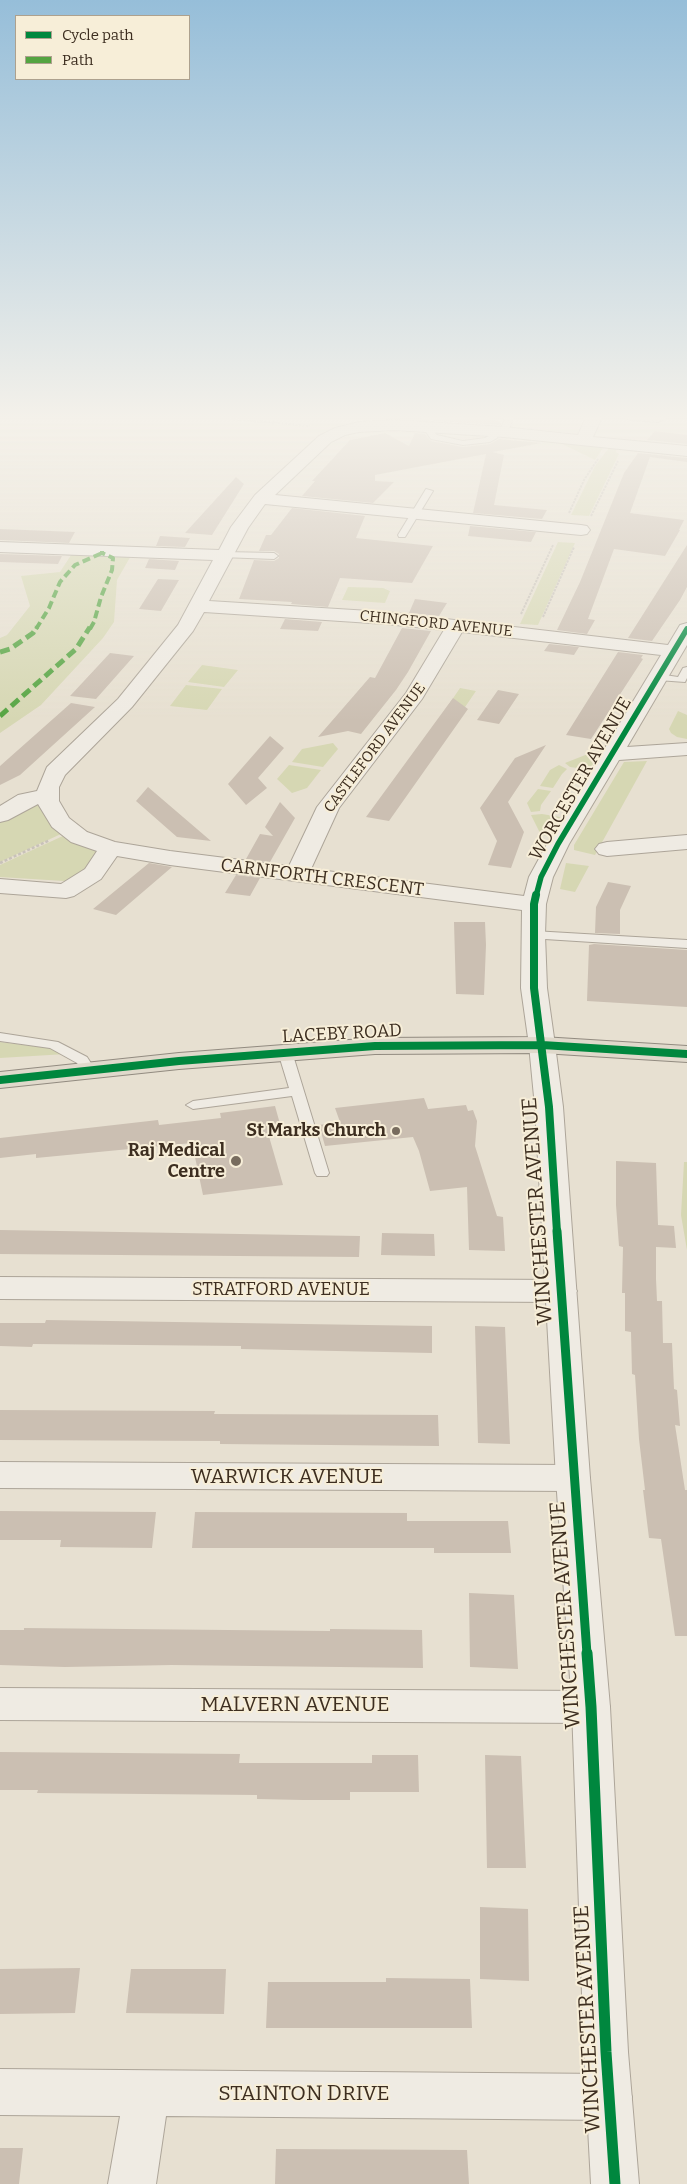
<!DOCTYPE html>
<style>
body{margin:0}
#map{position:relative;width:687px;height:2184px;overflow:hidden;background:#e7e0d1;font-family:Bitter,serif}
canvas{display:block}
.legend{position:absolute;left:15px;top:15px;width:175px;height:65px;box-sizing:border-box;background:#f7eed8;border:1px solid #ada18e;margin:0;padding:6px 9px;list-style:none;font-size:15px;color:#3d2e20}
.legend li{display:flex;align-items:center;gap:10px;height:25px}
.legend b{width:25px;border:1px solid #ada18e}
</style>
<div id="map">
<canvas width="687" height="2184"></canvas>
<ul class="legend">
<li><b style="height:6px;background:#00873e"></b>Cycle path</li>
<li><b style="height:6px;background:#54a441"></b>Path</li>
</ul>
</div>
<script>
const ctx = document.querySelector('canvas').getContext('2d');
ctx.lineJoin = 'round';
function fillPath(path, color) {
  ctx.fillStyle = color;
  ctx.fill(path, 'evenodd');
}
function toPath(rows) {
  const path = new Path2D();
  for (const r of rows) {
    path.moveTo(r[0], r[1]);
    for (let i = 2; i < r.length; i += 2) path.lineTo(r[i], r[i + 1]);
  }
  return path;
}
function trace(path, color, width, dash) {
  ctx.strokeStyle = color;
  ctx.lineWidth = width;
  ctx.lineCap = dash ? 'butt' : 'round';
  ctx.setLineDash(dash || []);
  ctx.stroke(path);
}
function label(font, color, halo, rows, align = 'center') {
  ctx.font = font + ' Bitter,serif';
  ctx.lineWidth = 4;
  ctx.setLineDash([]);
  ctx.textBaseline = 'middle';
  ctx.strokeStyle = halo;
  ctx.fillStyle = color;
  for (const [text, x, y, turn = 0] of rows) {
    ctx.save();
    ctx.translate(x, y);
    ctx.rotate((+turn || 0) * Math.PI / 180);
    ctx.textAlign = isNaN(turn) ? turn : align;
    if (halo) ctx.strokeText(text, 0, 0);
    ctx.fillText(text, 0, 0);
    ctx.restore();
  }
}
const green = toPath([
 [558,442,606,444,595,460],
 [611,445,617,447,616,452,619,454,589,516,571,515,595,466],
 [558,542,575,543,538,625,520,624],
 [73,552,132,554,117,580,114,622,103,638,41,705,0,733,0,638,7,635,30,606,21,576,60,572],
 [348,587,383,588,390,591,385,603,342,600],
 [202,665,238,670,224,687,188,682],
 [186,685,222,689,207,710,170,706],
 [460,688,476,691,461,713,445,710],
 [678,711,687,715,687,739,677,737,671,733,669,729],
 [333,743,338,749,323,767,292,762,302,749],
 [593,752,601,754,591,770,570,767,565,763],
 [647,761,595,855,574,850,574,845,624,762],
 [289,765,321,770,307,788,292,793,277,779],
 [559,765,567,769,562,774,553,788,540,786,550,770],
 [538,789,551,791,541,805,540,811,531,812,527,803],
 [33,805,38,805,41,808,61,834,0,862,0,822],
 [542,814,560,817,551,836,541,835,531,815],
 [65,835,100,852,93,866,71,881,64,881,0,877,0,865],
 [566,863,589,866,575,892,560,889],
 [0,1042,49,1048,66,1054,0,1058],
 [684,1162,687,1162,687,1250,681,1215]
]);
const building = toPath([
 [423,415,486,416,501,423,501,425,421,420],
 [655,431,687,435,687,444,647,440],
 [385,433,409,446,415,433,425,434,431,441,463,447,490,444,499,439,542,443,493,452,504,455,494,505,547,510,542,519,473,513,486,454,375,475,375,481,394,482,373,503,302,496,315,481,312,481,350,440],
 [638,453,687,458,687,462,650,457,630,513,684,520,679,530,680,530,665,556,614,549,588,619,595,620,587,634,557,630,580,582,624,473],
 [236,477,244,484,212,535,185,533],
 [292,508,365,516,356,538,433,546,412,583,340,578,328,607,291,604,292,602,239,599,254,560,274,561,279,558,279,554,274,551,259,551,266,535,271,535],
 [470,526,536,532,531,542,468,536],
 [0,529,51,531,75,532,69,543,0,540],
 [160,536,190,538,185,547,156,546],
 [687,545,687,587,680,600,652,641,628,638],
 [0,554,62,556,58,564,0,562],
 [149,559,179,561,175,570,145,568],
 [158,579,179,580,161,611,139,609],
 [415,599,447,603,439,616,409,613],
 [285,619,322,622,318,631,280,629],
 [402,628,431,631,408,672,396,690,361,734,348,731,318,737,370,677,375,678],
 [549,644,579,647,574,655,544,651],
 [618,652,643,655,641,658,643,659,591,739,566,735],
 [110,653,134,656,96,699,70,696],
 [498,690,519,694,499,724,477,720],
 [453,698,468,709,389,821,366,817],
 [71,703,95,707,20,775,0,785,0,766],
 [270,736,284,748,258,778,267,788,246,805,228,784],
 [546,745,508,802,524,832,511,868,488,865,497,841,480,808,515,758],
 [148,787,211,841,177,837,136,801],
 [280,802,295,818,270,862,246,859,260,834,273,836,265,827],
 [149,863,172,867,116,915,93,909],
 [236,875,260,878,250,896,225,893],
 [608,882,631,886,620,910,620,934,595,933,596,907],
 [454,922,485,922,486,945,484,995,456,994],
 [594,944,687,950,687,1007,587,1001,589,945],
 [424,1098,428,1109,466,1105,468,1111,473,1110,477,1121,475,1146,497,1216,503,1217,505,1251,469,1250,467,1187,430,1191,419,1151,413,1137,325,1146,319,1125,340,1122,335,1108],
 [275,1106,282,1131,268,1133,283,1185,203,1195,192,1143,36,1158,36,1154,0,1158,0,1138,158,1120,159,1125,221,1118,220,1113],
 [616,1161,656,1163,658,1225,674,1226,676,1248,656,1247,656,1279,657,1301,662,1301,663,1343,672,1343,674,1389,677,1390,680,1426,675,1425,685,1490,687,1490,687,1636,675,1636,661,1539,649,1538,643,1490,645,1490,639,1439,635,1375,632,1374,631,1332,625,1331,625,1293,622,1293,623,1247,619,1246,616,1205],
 [0,1230,360,1236,359,1257,0,1254],
 [382,1233,434,1234,435,1256,381,1255],
 [46,1320,432,1326,432,1353,241,1349,241,1346,33,1344,32,1347,0,1346,0,1323,45,1323],
 [475,1326,505,1327,510,1444,478,1443],
 [0,1410,215,1411,214,1414,438,1415,439,1446,220,1444,220,1441,0,1440],
 [0,1511,156,1512,152,1548,60,1547,61,1540,0,1540],
 [195,1512,407,1513,407,1521,508,1521,511,1553,434,1553,434,1548,192,1548],
 [469,1593,514,1595,518,1669,470,1667],
 [24,1628,330,1631,330,1629,422,1630,423,1668,172,1665,65,1667,0,1665,0,1630,24,1630],
 [0,1752,240,1754,239,1763,372,1763,372,1755,418,1755,419,1792,350,1792,350,1800,303,1800,257,1799,257,1795,37,1793,38,1790,0,1790],
 [485,1755,521,1756,526,1868,487,1868],
 [480,1907,528,1909,529,1981,480,1979],
 [80,1968,75,2013,0,2014,0,1969],
 [131,1969,226,1969,224,2014,126,2013],
 [386,1978,470,1979,472,2028,266,2028,268,1982,386,1982],
 [0,2148,23,2148,19,2184,0,2184],
 [276,2149,467,2150,469,2184,275,2184]
]);
const pathFar1 = toPath([
 [223,415,231,419,310,426],
 [569,513,584,480,598,459],
 [591,516,618,461],
 [521,614,553,545],
 [543,617,574,547]
]);
const path = toPath([
 [0,863,50,840]
]);
const service = toPath([
 [506,415,514,415,508,432,504,434,500,432,506,415],
 [428,425,434,425,434,432,437,435,463,441,485,438,491,435,493,429,500,431,497,438,490,442,463,445,431,439,426,432,428,425],
 [426,489,433,491,405,537,399,537,398,535,426,489],
 [224,552,274,553,278,556,274,559,221,557,220,555,224,552],
 [687,667,687,678,685,682,658,680,653,677,658,674,678,677,683,668,687,667],
 [533,931,687,940,687,948,529,938,527,935,533,931],
 [0,1033,58,1042,87,1057,96,1071,89,1075,84,1074,77,1063,50,1048,0,1041,0,1033],
 [285,1048,292,1052,329,1173,327,1176,317,1176,315,1173,292,1096,193,1109,186,1105,193,1101,289,1088,278,1052,285,1048]
]);
const minor = toPath([
 [587,415,603,415,593,437,687,446,687,456,504,437,394,430,359,432,345,435,331,442,275,495,581,525,587,526,590,530,587,534,581,535,265,504,248,528,209,601,386,612,668,645,680,625,687,623,687,645,627,747,687,743,687,755,619,760,569,844,553,877,546,904,545,935,547,988,555,1045,551,1051,542,1053,533,1051,529,1045,521,988,522,910,170,865,117,856,101,879,74,896,66,898,0,893,0,879,61,884,85,869,97,851,71,842,52,827,38,804,8,820,0,822,0,806,18,795,37,791,47,767,118,699,178,625,213,560,0,552,0,542,219,550,231,527,255,495,319,436,335,428,359,422,394,420,504,427,578,435,587,415],
 [204,612,386,624,444,630,406,693,317,807,289,866,170,851,115,842,87,832,69,818,59,801,59,787,65,775,132,707,193,631,204,612],
 [462,632,661,655,547,844,529,877,524,896,311,869,339,808,422,699,462,632],
 [623,415,664,415,666,417,663,420,658,422,631,420,626,418,623,415],
 [687,835,687,849,607,856,599,854,595,849,599,844,607,842,687,835],
 [0,1277,561,1280,572,1284,577,1291,572,1298,561,1302,0,1299,0,1277],
 [0,1462,573,1465,585,1469,590,1478,585,1487,573,1491,0,1488,0,1462],
 [0,1688,591,1691,605,1695,610,1707,605,1719,591,1723,0,1720,0,1688],
 [0,2069,609,2074,625,2081,632,2097,625,2113,609,2120,166,2116,156,2184,108,2184,120,2116,0,2115,0,2069]
]);
const tertiary = toPath([
 [542,1037,551,1039,555,1045,563,1107,590,1478,610,1707,628,2052,639,2184,591,2184,584,2052,572,1707,556,1478,535,1107,529,1045,533,1039,542,1037]
]);
const trunk = toPath([
 [542,1037,687,1046,687,1062,542,1053,375,1054,179,1069,0,1088,0,1072,179,1053,375,1038,542,1037]
]);
const quietFar1 = toPath([
 [36,629,49,608,60,582,75,565,102,553],
 [90,629,94,622,101,597,112,570,113,558,102,553,102,551]
]);
const quiet = toPath([
 [0,652,10,649,33,633,37,627],
 [0,716,76,649,90,627]
]);
const cyclewayFar3 = toPath([
 [536,896,541,877,558,844,687,629]
]);
const cyclewayFar2 = toPath([
 [536,895,534,904,534,988,549,1107,557,1232],
 [0,1080,179,1061,375,1046,542,1045,687,1054]
]);
const cyclewayFar1 = toPath([
 [557,1231,587,1654]
]);
const cycleway = toPath([
 [587,1653,591,1707,606,2052,615,2184]
]);
const markers = [
 [396,1131,5,"#786c5e"],
 [236,1161,6,"#786c5e"]
];
const farStreetnames = [
 ["CHINGFORD AVENUE",436,624,6],
 ["CASTLEFORD AVENUE",375,748,-53]
];
const streetNames = [
 ["WORCESTER AVENUE",581,779,-60],
 ["CARNFORTH CRESCENT",322,878,7],
 ["LACEBY ROAD",342,1034,-3],
 ["STRATFORD AVENUE",281,1290]
];
const poiNames = [
 ["St Marks Church",386,1131],
 ["Raj Medical",225,1151],
 ["Centre",225,1172]
];
const nearStreetnames = [
 ["WINCHESTER AVENUE",538,1211,-94],
 ["WARWICK AVENUE",287,1477],
 ["WINCHESTER AVENUE",566,1615,-94],
 ["MALVERN AVENUE",295,1705],
 ["WINCHESTER AVENUE",588,2019,-93],
 ["STAINTON DRIVE",304,2094]
];
fillPath(green, '#d6d7b3');
fillPath(building, '#cbbfb2');
trace(service, '#ada599', 2);
trace(minor, '#ada599', 2);
trace(tertiary, '#ada599', 2);
trace(trunk, '#928b80', 2);
trace(pathFar1, '#c8c2b9', 2, [2.5, 1]);
trace(path, '#c8c2b9', 2.5, [3, 2]);
fillPath(service, '#efebe3');
fillPath(minor, '#efebe3');
fillPath(tertiary, '#efebe3');
fillPath(trunk, '#e0d9cb');
trace(quietFar1, '#54a441', 4, [8, 4]);
trace(quiet, '#54a441', 5, [10, 5]);
trace(cyclewayFar3, '#00873e', 5.5);
trace(cyclewayFar2, '#00873e', 8);
trace(cyclewayFar1, '#00873e', 9);
trace(cycleway, '#00873e', 11);
const sky = ctx.createLinearGradient(0, 0, 0, 721);
sky.addColorStop(0, '#96bed9');
sky.addColorStop(0.58, '#f4f1ea');
sky.addColorStop(1, '#f4f1ea00');
ctx.fillStyle = sky;
ctx.fillRect(0, 0, 687, 721);
for (const [x, y, r, color] of markers) {
  const dot = new Path2D();
  dot.arc(x, y, r, 0, 2 * Math.PI);
  ctx.fillStyle = color;
  ctx.fill(dot);
  trace(dot, '#f7eed8', 2);
}
label('15px', '#3d2e20', '#f7eed8', farStreetnames);
label('18px', '#3d2e20', '#f7eed8', streetNames);
label('bold 18px', '#3d2e20', '#f7eed8', poiNames, 'right');
label('21px', '#3d2e20', '#f7eed8', nearStreetnames);
</script>
